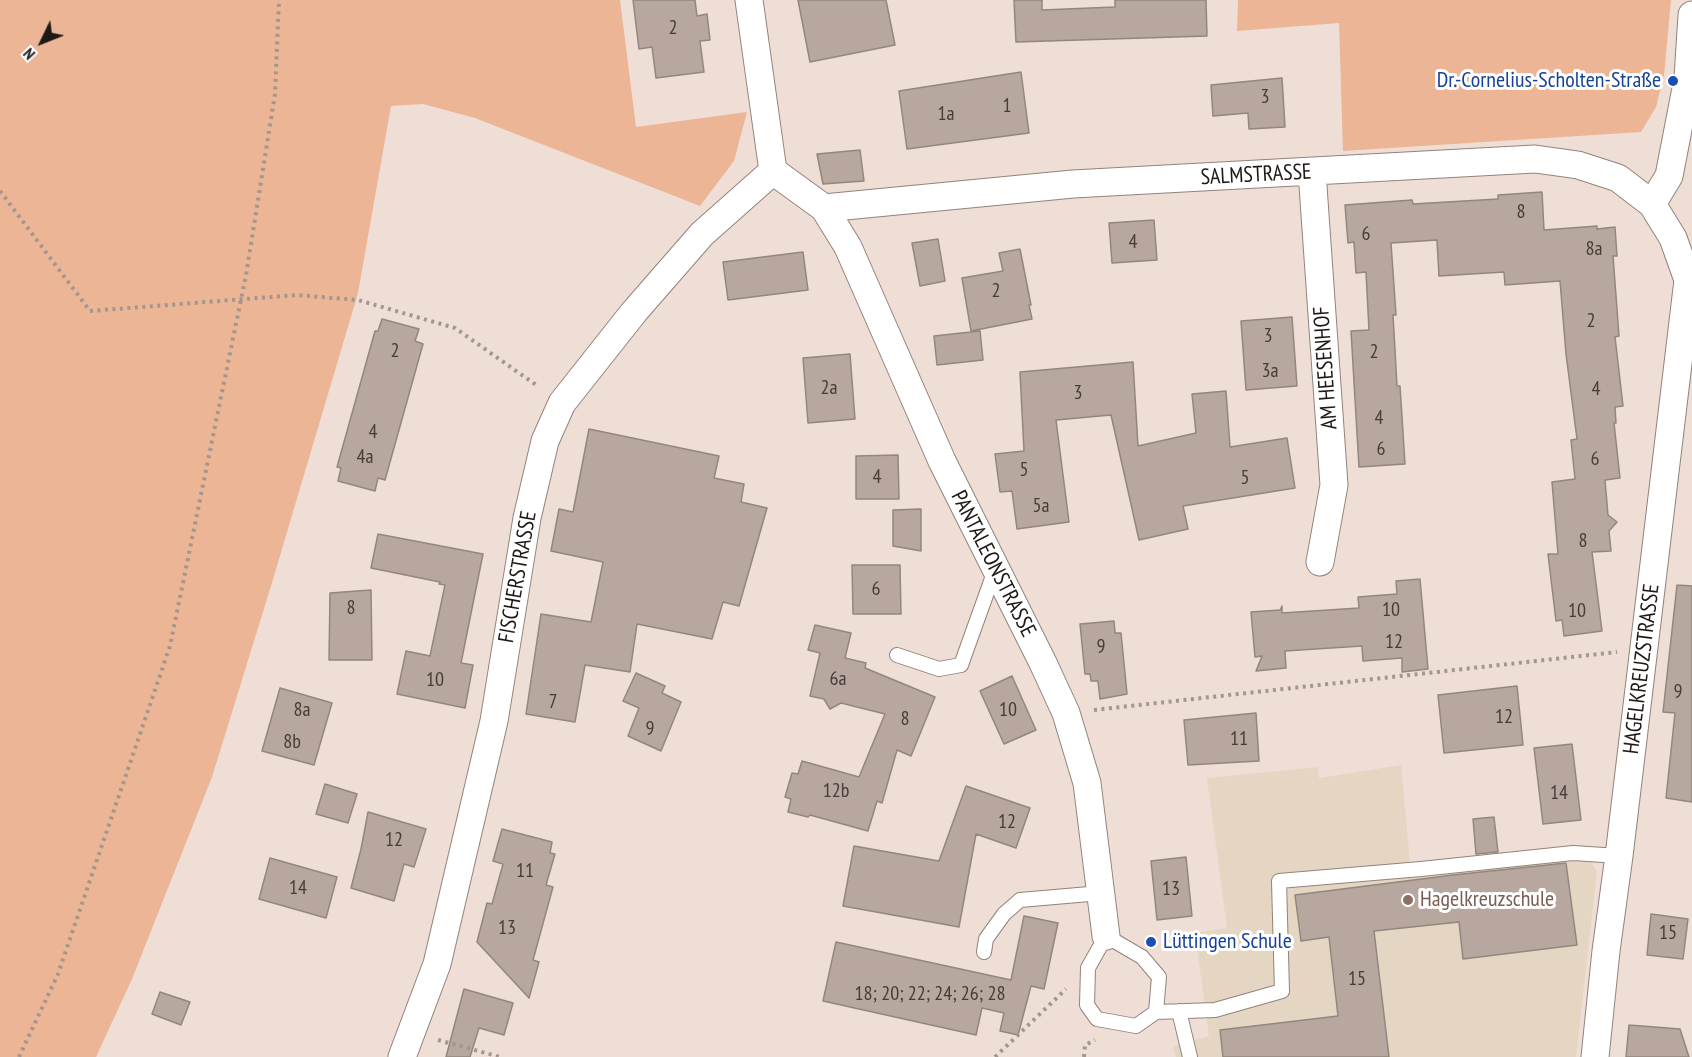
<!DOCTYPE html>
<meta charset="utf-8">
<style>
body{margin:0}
#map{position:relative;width:1692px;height:1057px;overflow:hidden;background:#efded5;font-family:"PT Sans Narrow",sans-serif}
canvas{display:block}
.north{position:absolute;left:12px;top:12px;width:60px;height:60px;-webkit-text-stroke:4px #fff;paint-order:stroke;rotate:227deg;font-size:16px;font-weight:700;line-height:24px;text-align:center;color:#1f1916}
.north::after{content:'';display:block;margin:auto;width:21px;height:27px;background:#1f1916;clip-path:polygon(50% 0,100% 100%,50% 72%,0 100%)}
</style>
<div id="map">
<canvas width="1692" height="1057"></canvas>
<div class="north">N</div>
</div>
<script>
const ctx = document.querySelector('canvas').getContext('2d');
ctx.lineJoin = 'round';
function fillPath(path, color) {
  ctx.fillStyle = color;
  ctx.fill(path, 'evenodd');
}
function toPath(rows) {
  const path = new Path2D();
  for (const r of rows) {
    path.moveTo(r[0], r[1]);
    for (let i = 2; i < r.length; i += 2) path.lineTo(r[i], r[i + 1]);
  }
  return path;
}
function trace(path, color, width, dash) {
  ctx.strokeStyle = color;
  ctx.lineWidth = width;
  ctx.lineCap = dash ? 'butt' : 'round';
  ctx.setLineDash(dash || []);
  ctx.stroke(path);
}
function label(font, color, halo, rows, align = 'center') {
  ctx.font = font + ' "PT Sans Narrow",sans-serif';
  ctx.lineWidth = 6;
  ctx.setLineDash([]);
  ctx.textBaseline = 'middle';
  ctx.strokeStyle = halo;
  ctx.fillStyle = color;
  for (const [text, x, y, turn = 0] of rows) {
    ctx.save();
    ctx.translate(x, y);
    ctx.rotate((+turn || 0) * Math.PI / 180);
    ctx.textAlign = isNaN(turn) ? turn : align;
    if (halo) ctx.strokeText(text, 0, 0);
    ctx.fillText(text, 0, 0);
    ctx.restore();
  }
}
const education = toPath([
 [1401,765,1410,862,1579,846,1597,871,1576,1057,1176,1057,1173,1046,1209,1036,1195,933,1227,928,1207,778,1318,767,1319,778]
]);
const green = toPath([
 [0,0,620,0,636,127,747,112,734,161,700,206,475,118,423,104,391,106,358,293,271,586,212,777,132,979,96,1057,0,1057],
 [1238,0,1671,0,1664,75,1656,107,1641,132,1343,151,1339,23,1237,31]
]);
const building = toPath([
 [633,0,695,0,697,16,707,14,710,40,700,41,704,72,656,78,652,47,639,49,633,0],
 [798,0,886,0,895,45,810,62,798,0],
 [1014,0,1042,0,1042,10,1115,7,1115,0,1206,0,1207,36,1016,42,1014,0],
 [1021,72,1029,133,907,149,899,91,1021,72],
 [1282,78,1285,127,1249,129,1248,113,1213,116,1211,85,1282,78],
 [860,150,864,181,823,184,817,154,860,150],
 [1542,192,1544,230,1597,226,1597,229,1615,227,1617,256,1613,256,1619,336,1615,337,1623,406,1615,407,1616,423,1614,423,1620,478,1605,480,1608,515,1617,522,1609,531,1611,551,1592,552,1602,631,1564,636,1562,620,1556,621,1548,554,1558,554,1552,482,1575,479,1571,440,1577,439,1566,354,1560,281,1505,285,1504,272,1439,276,1437,240,1391,243,1396,315,1393,315,1397,386,1400,386,1405,464,1359,467,1351,331,1369,330,1366,272,1356,273,1354,242,1348,243,1345,205,1412,200,1413,204,1498,199,1498,195,1542,192],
 [1154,220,1157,260,1112,263,1109,223,1154,220],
 [938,239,945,281,920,286,912,243,938,239],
 [1020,249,1031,305,1029,305,1032,319,971,331,962,278,1003,271,999,253,1020,249],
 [803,252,808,290,728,300,723,262,803,252],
 [1292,317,1297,386,1246,390,1241,321,1292,317],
 [382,319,419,329,415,341,423,344,385,480,378,478,375,491,338,481,341,468,337,467,375,331,378,331,382,319],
 [980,331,983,360,937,365,934,336,980,331],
 [850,354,855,419,808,423,803,358,850,354],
 [1133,362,1138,446,1196,433,1192,394,1226,391,1230,447,1287,438,1295,488,1183,506,1188,529,1139,540,1111,415,1056,420,1069,522,1017,529,1012,491,1000,492,995,454,1024,451,1020,372,1133,362],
 [589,429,719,456,714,478,744,484,741,502,767,508,739,606,723,602,712,639,637,624,630,672,585,665,575,722,526,714,541,614,591,622,603,562,551,551,559,509,573,512,589,429],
 [898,455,899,499,856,499,856,456,898,455],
 [921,509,921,551,893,546,893,510,921,509],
 [378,534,483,554,461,663,473,665,465,708,397,694,406,651,430,656,445,585,439,584,440,582,371,568,378,534],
 [852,565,900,565,901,614,853,614,852,565],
 [1420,579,1428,669,1402,672,1402,658,1363,661,1362,646,1285,651,1286,668,1256,671,1262,656,1255,657,1251,612,1280,610,1282,606,1282,613,1359,608,1358,597,1397,594,1396,581,1420,579],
 [1677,585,1692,586,1692,802,1666,798,1675,713,1663,712,1677,585],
 [371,590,372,660,329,660,330,593,371,590],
 [1114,621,1115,633,1121,633,1127,694,1100,699,1098,681,1091,681,1090,674,1085,674,1080,624,1114,621],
 [815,625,851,633,845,658,866,663,865,668,935,697,911,756,897,750,882,803,877,801,868,831,810,815,808,817,788,812,791,799,785,797,792,773,798,774,802,761,859,777,885,714,841,703,830,709,824,699,810,696,820,653,808,650,815,625],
 [636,673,665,686,662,693,681,702,661,751,628,736,639,708,623,701,636,673],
 [1012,676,1036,730,1004,744,980,691,1012,676],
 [1517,686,1523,745,1444,753,1438,695,1517,686],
 [280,688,332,703,314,765,262,751,280,688],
 [1256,713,1259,761,1188,765,1184,720,1256,713],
 [1572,744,1581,820,1543,824,1534,748,1572,744],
 [325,784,357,794,348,823,316,814,325,784],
 [966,786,1030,808,1016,848,976,834,959,927,843,906,854,846,939,861,966,786],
 [368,812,426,829,414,867,404,864,394,901,351,888,361,849,368,812],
 [1494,817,1498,852,1476,854,1473,819,1494,817],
 [502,829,552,842,550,853,555,854,546,885,553,887,533,960,539,962,529,998,477,942,487,903,492,904,503,864,493,861,502,829],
 [1186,857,1192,916,1157,920,1151,861,1186,857],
 [270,858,337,877,326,918,259,899,270,858],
 [1566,863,1577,945,1463,959,1459,922,1374,931,1389,1057,1223,1057,1220,1030,1338,1016,1329,937,1301,941,1295,895,1453,875,1566,863],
 [1651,914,1688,919,1683,959,1647,955,1651,914],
 [1024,916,1058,923,1044,989,1031,986,1018,1035,1000,1031,1004,1013,982,1008,976,1035,823,1001,836,942,1011,980,1024,916],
 [464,989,513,1003,504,1035,479,1028,470,1057,446,1057,464,989],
 [160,992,190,1002,181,1025,152,1014,160,992],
 [1629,1025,1680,1029,1689,1057,1626,1057,1629,1025]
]);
const path = toPath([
 [0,191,90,311,297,295,358,300,455,328,539,387],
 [1094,710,1617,652],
 [438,1040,500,1057],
 [19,1057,58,974,170,646,246,275,275,94,279,0],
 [995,1057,1066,989],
 [1084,1057,1085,1045,1095,1040]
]);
const service = toPath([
 [897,655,939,669,961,665,995,570],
 [1106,936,1142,957,1159,977,1156,1012,1136,1026,1097,1019,1087,1005,1088,968,1106,936],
 [984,952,986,939,1004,914,1020,900,1101,893],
 [1179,1011,1190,1057],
 [1156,1012,1215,1010,1282,991,1279,881,1421,869,1573,853,1619,856]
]);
const minor = toPath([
 [749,0,773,171],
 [773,171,824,208,1073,184,1535,159,1578,165,1618,178,1652,204,1673,238,1688,280,1619,856,1606,951,1595,1057],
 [1312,172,1334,485,1320,562],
 [1652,204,1669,176,1688,78,1692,15],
 [824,208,848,247,942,461,1043,663,1066,713,1087,783,1106,936],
 [402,1057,437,964,494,721,527,518,545,441,562,403,634,312,702,234,773,171]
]);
const markers = [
 [1673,81,6,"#1a4fb4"],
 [1408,900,6,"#8d6e63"],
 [1151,942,6,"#1a4fb4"]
];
const numberNames = [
 ["2",673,28],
 ["3",1265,97],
 ["1",1007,106],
 ["1a",946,114],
 ["8",1521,212],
 ["6",1366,234],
 ["4",1133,242],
 ["8a",1594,249],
 ["2",996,291],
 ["2",1591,321],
 ["3",1268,336],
 ["2",395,351],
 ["2",1374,352],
 ["3a",1270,371],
 ["2a",829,388],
 ["4",1596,389],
 ["3",1078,393],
 ["4",1379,418],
 ["4",373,432],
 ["6",1381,449],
 ["4a",365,457],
 ["6",1595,459],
 ["5",1024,470],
 ["4",877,477],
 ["5",1245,478],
 ["5a",1041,506],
 ["8",1583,541],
 ["6",876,589],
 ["8",351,608],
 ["10",1391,610],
 ["10",1577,611],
 ["12",1394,642],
 ["9",1101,647],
 ["6a",838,679],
 ["10",435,680],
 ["9",1678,692],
 ["7",553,702],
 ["8a",302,710],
 ["10",1008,710],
 ["12",1504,717],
 ["8",905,719],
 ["9",650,729],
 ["11",1239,739],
 ["8b",292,742],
 ["12b",836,791],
 ["14",1559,793],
 ["12",1007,822],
 ["12",394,840],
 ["11",525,871],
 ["14",298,888],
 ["13",1171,889],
 ["13",507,928],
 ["15",1668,933],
 ["15",1357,979],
 ["18; 20; 22; 24; 26; 28",930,994]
];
const transitNames = [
 ["Dr.-Cornelius-Scholten-Straße",1661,81],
 ["Lüttingen Schule",1163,942,"left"]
];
const streetNames = [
 ["SALMSTRASSE",1256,175,-3],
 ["AM HEESENHOF",1326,368,-94],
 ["PANTALEONSTRASSE",993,564,63],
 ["FISCHERSTRASSE",518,577,-80],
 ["HAGELKREUZSTRASSE",1642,669,-83]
];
const educationNames = [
 ["Hagelkreuzschule",1420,900]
];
fillPath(education, '#e4d6c3');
fillPath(green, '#ebb596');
fillPath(building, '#b7a79f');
trace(building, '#94867d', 1.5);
trace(service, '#92837b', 16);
trace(minor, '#92837b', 29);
trace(path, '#a3968f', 4, [3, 4.5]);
trace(service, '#fff', 14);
trace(minor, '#fff', 27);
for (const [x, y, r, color] of markers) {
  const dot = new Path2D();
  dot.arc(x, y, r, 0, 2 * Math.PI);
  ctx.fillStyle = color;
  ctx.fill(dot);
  trace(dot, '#fff', 2);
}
label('20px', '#453c38', null, numberNames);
label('22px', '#164399', '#fff', transitNames, 'right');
label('22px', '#1f1916', '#fff', streetNames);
label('22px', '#785e54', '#fff', educationNames, 'left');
</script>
